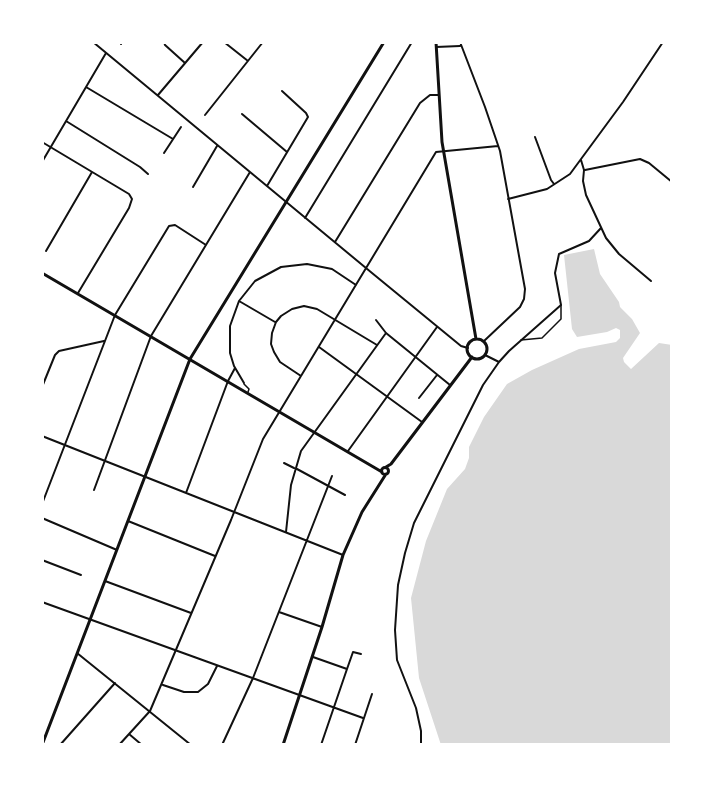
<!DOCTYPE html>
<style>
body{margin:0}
#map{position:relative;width:714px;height:787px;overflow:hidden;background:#fff;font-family:"Source Serif 4",serif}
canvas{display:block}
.frame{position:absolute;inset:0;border:44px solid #fff;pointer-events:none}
</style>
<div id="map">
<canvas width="714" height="787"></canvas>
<div class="frame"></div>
</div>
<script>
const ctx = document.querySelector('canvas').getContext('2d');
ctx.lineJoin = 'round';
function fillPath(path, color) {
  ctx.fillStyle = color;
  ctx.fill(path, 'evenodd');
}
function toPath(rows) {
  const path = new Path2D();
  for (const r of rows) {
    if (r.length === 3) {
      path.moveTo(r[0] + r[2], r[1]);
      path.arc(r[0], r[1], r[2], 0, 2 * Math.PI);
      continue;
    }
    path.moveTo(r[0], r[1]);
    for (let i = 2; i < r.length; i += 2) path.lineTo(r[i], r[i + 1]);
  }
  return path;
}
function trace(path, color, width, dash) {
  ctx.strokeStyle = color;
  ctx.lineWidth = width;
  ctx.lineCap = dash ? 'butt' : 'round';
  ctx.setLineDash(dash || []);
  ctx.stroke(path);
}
const water = toPath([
 [594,249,600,274,619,302,620,307,632,319,640,333,623,358,624,362,631,369,659,343,672,345,672,745,441,745,419,678,411,598,426,541,447,489,465,469,469,458,469,447,484,417,507,384,532,370,579,349,616,342,620,338,620,330,616,328,607,332,577,337,572,329,564,255]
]);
const service = toPath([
 [521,340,542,338,561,319,561,305],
 [244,384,249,389,248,392]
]);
const minor = toPath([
 [93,42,372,273,461,346,468,348],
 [164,42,165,45,185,63],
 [224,42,248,61],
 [460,42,485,107,500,151,525,289,524,299,520,307,484,341],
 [121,44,122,42],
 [436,47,460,46],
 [86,87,173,139],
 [158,95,203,42],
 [242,114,287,152],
 [205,115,263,42],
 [66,121,140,167,148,174],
 [535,137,551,180,554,184],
 [42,142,129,194,132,199,129,208,78,293],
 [164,153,181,127],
 [581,160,584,170,583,181,586,195,606,238,619,254,651,281],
 [42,162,106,53],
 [585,170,640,159,649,163,672,182],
 [267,186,308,117,306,113,282,91],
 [193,187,217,146],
 [508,199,547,189,570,174,623,102,663,42],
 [305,218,412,42],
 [335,242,420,103,430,95,439,95],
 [46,251,92,172],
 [239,301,275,322],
 [376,320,386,333,450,385],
 [319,347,422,422],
 [499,362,509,351,561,305,555,273,559,254,589,241,601,228],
 [301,376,280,362,274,352,271,344,272,333,276,322,281,316,292,309,304,306,317,309,377,345],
 [244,383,234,366,230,353,230,326,239,301,255,281,281,267,307,264,332,269,356,285],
 [42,387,55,355,59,351,104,341],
 [419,398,437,375],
 [42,436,343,555],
 [348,451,437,327],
 [284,463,294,468],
 [297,469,345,495],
 [94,490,151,336,250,172],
 [186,493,228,381,235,368],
 [42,504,115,315,169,226,175,225,206,245],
 [42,518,117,550],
 [128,521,215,556],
 [286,532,291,485,301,451,386,333],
 [42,560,81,575],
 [105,581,191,613],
 [42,602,363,718],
 [279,612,322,627],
 [77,653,191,745],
 [313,657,347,669,321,745],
 [347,669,353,652,361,654],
 [163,685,184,692,198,692,208,684,217,666],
 [129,734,142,745],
 [60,745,115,683],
 [119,745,150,711,231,520,263,439,436,152,498,146],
 [222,745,253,678,332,476],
 [355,745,372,694],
 [421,745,421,731,416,708,397,660,395,630,398,585,405,553,414,523,483,385,499,362,485,355]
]);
const tertiary = toPath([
 [436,42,442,142,476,339],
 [42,273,382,472],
 [477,349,10],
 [386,467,391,464,472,357],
 [385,471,3.5],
 [283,745,322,627,343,555,362,512,386,474]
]);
const secondary = toPath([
 [42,745,190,359,384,42]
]);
fillPath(water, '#d9d9d9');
trace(service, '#111', 1.5);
trace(minor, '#111', 2);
trace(tertiary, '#111', 3);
trace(secondary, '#111', 3);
</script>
